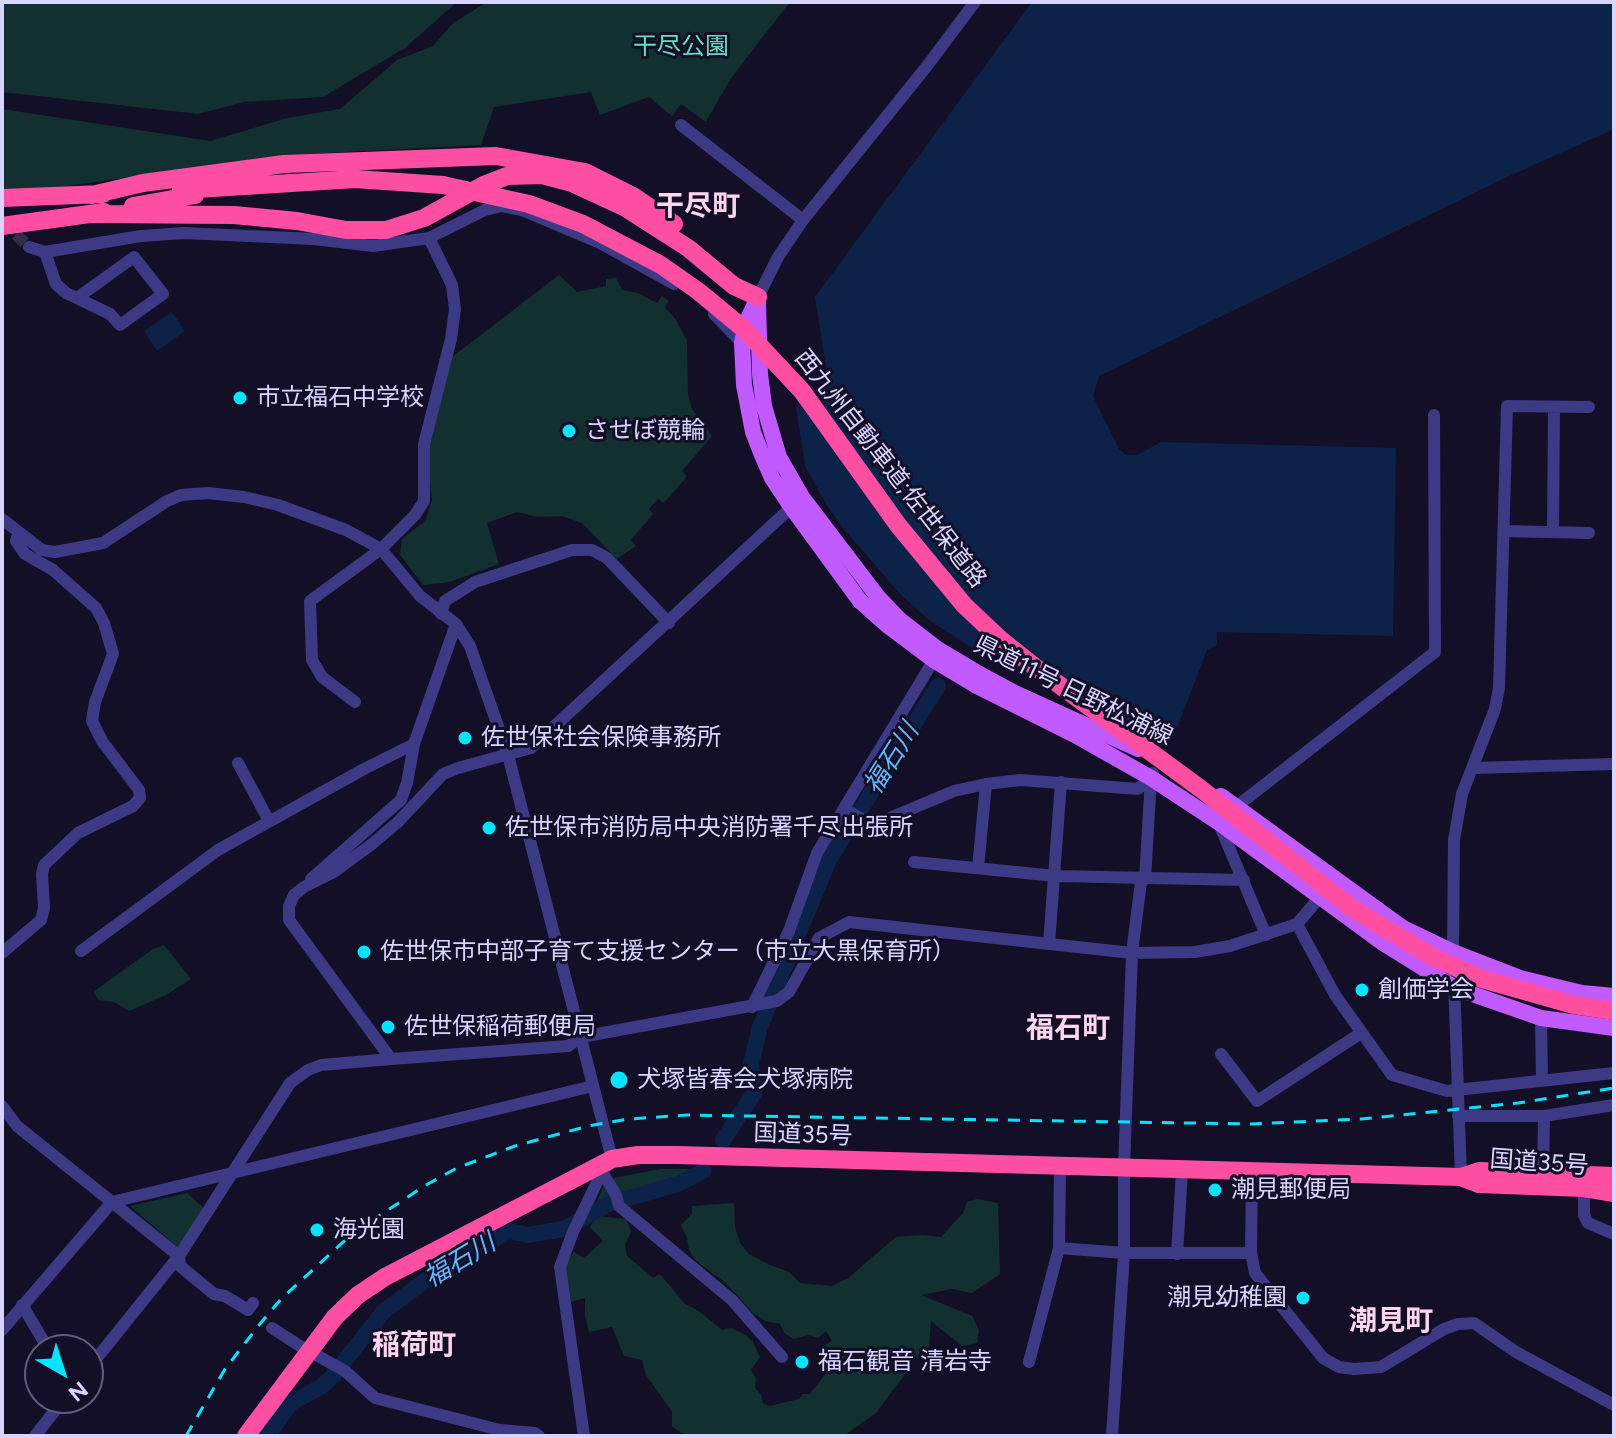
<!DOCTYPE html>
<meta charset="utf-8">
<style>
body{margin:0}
#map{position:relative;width:1616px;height:1438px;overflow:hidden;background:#130f26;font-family:Figtree,sans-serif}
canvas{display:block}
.frame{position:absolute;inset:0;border:4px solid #d9d4ff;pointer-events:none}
.north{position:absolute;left:24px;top:1334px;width:80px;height:80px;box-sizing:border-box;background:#130f26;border:2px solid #625e7d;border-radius:50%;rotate:141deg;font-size:22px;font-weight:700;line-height:32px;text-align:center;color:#d9d4ff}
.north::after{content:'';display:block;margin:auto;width:28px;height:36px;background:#00e5ff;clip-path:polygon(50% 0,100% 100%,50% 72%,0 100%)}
</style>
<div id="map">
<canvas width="1616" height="1438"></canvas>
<div class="frame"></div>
<div class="north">N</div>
</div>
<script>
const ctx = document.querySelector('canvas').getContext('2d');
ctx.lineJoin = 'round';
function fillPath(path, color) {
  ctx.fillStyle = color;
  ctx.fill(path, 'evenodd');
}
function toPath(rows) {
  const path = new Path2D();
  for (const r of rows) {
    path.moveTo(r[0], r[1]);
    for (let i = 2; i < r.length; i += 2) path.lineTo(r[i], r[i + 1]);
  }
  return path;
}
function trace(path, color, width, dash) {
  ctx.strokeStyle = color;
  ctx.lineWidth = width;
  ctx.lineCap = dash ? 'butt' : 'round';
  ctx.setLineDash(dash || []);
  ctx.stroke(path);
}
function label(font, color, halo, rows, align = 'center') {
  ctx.font = font + ' Figtree,"Noto Sans JP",sans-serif';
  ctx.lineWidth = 6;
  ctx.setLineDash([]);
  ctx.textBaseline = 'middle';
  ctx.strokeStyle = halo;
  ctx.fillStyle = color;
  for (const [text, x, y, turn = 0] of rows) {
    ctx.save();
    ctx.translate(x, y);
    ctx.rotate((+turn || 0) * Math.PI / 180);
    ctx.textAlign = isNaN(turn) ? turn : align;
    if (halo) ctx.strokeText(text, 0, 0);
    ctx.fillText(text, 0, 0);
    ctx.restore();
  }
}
const green = toPath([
 [2,2,457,2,405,48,323,97,244,102,198,114,2,92],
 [487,2,790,2,731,78,706,122,681,104,672,116,649,97,600,115,591,92,494,107,481,145,286,155,52,188,2,189,2,109,210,141,287,118,340,109,397,60,433,46,453,23],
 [559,275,577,292,606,286,606,279,616,278,622,290,638,293,657,303,662,296,669,301,665,308,674,317,687,340,688,394,692,409,712,436,682,471,687,476,673,493,663,503,658,499,649,509,653,514,631,540,636,546,617,559,582,523,562,516,537,517,517,512,487,523,499,564,450,582,423,585,400,555,402,539,425,521,432,500,427,459,429,441,452,357],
 [164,945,191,979,166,995,129,1011,114,1002,99,1000,93,992,153,949],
 [660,1169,700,1169,699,1173,595,1205,604,1185,614,1178],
 [187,1193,206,1210,181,1250,130,1206],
 [977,1199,998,1203,1000,1274,972,1293,952,1289,921,1295,972,1316,979,1330,977,1343,962,1346,931,1321,929,1349,915,1360,907,1360,908,1370,876,1413,845,1435,687,1436,672,1427,672,1412,646,1375,642,1360,624,1356,612,1327,589,1332,585,1316,585,1298,571,1302,563,1267,574,1252,584,1258,603,1241,590,1227,596,1216,626,1219,631,1232,625,1245,627,1256,653,1278,660,1274,684,1303,700,1312,722,1330,731,1328,746,1335,753,1342,760,1357,751,1370,756,1378,755,1387,761,1395,763,1403,770,1406,799,1399,803,1394,810,1394,827,1372,827,1360,822,1347,832,1341,826,1331,818,1338,808,1335,794,1339,784,1333,780,1324,765,1321,753,1313,726,1283,696,1261,689,1250,687,1238,681,1225,692,1214,692,1206,734,1203,735,1227,740,1243,749,1254,768,1264,789,1272,800,1283,832,1286,848,1278,896,1237,923,1235,941,1237,963,1213,967,1202]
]);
const water = toPath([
 [1032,2,1614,2,1614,129,1505,178,1099,376,1093,396,1119,449,1126,455,1137,455,1161,442,1396,448,1393,636,1217,632,1217,645,1207,650,1172,741,983,655,929,620,902,596,843,528,826,504,805,466,796,406,831,401,815,297],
 [172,312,185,331,157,351,144,331]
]);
const river = toPath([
 [723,1140,754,1093,751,1063,760,1027,829,860,938,686],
 [267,1436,291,1403,321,1387,332,1377,384,1311,437,1272,509,1231,528,1235,564,1229,608,1204,678,1184,703,1171]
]);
const minorTunnel = toPath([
 [3,222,29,247]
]);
const minor = toPath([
 [681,125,803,220],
 [29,247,45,252,141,236,184,233,314,239,373,246,429,238,485,210,502,206,522,210,600,243,674,284],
 [45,252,56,284,66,293,77,298,110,314,120,325,163,294,134,257,77,298],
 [758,297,778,257,803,220,927,66,975,2],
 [714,314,742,343],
 [2,519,42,550,55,552,103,543,167,501,181,495,208,493,244,497,278,505,346,530,381,549,420,596,456,624,470,646,508,755,612,1159,602,1172,573,1232,560,1267,584,1436],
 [1504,531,1589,533],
 [1553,532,1554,407],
 [441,614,445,601,475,582,572,550,592,550,607,558,669,623],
 [355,702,322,677,312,660,310,601,381,549,415,515,424,501,424,444,451,339,455,309,452,285,429,238],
 [238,763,269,821],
 [1473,768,1614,764],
 [1237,806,1435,652,1434,415],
 [844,809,873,825,954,791,986,784,1020,780,1138,789,1151,778,1153,773],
 [1219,824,1266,935],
 [914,862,1056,876,1244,880],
 [978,868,986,784],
 [311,879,401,800,407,783,414,744,456,624],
 [1297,924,1335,995,1392,1075,1447,1091,1614,1073],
 [1049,944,1061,782],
 [81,951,218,850,364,769,414,744],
 [2,953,41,920,44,908,42,874,44,865,78,833,133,806,140,798,139,790,102,741,92,721,95,702,113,654,104,623,96,608,53,570,25,554,16,541,19,533],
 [752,1007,789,931,817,853,938,653],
 [1541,1018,1542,1080],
 [1221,1054,1257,1101,1361,1033],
 [391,1059,289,920,289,906,294,895,304,887,334,872,372,844,398,822,443,774,458,768,531,748,797,502],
 [2,1106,17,1126,179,1256,180,1266,214,1294,225,1296,248,1310,253,1303],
 [1458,1116,1544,1116],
 [602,1172,616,1195,619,1206,732,1300,782,1357],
 [1252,1172,1251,1253,1255,1273,1323,1358,1339,1367,1354,1369,1381,1367,1444,1329,1458,1324,1474,1323,1516,1352,1614,1405],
 [1543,1173,1544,1116,1614,1105],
 [1461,1177,1453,952,1454,840,1462,794,1495,709,1499,688,1507,406,1589,407],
 [1584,1188,1584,1215,1588,1223,1614,1234],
 [1059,1248,1124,1253,1251,1253],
 [1177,1254,1182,1171],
 [22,1305,49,1350],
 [272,1328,300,1346,345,1371,375,1398,500,1430,535,1433,539,1436],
 [2,1330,112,1202,593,1086],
 [1029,1362,1059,1248,1060,1167],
 [88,1369,179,1256,283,1094,290,1083,308,1070,321,1065,391,1059,568,1046,581,1037,777,1001,789,992,819,938,849,922,1132,953,1195,952,1230,946,1297,924,1325,891],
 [35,1436,65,1398],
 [1112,1436,1124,1253,1124,1168,1132,953,1141,882,1145,879,1151,778]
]);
const major = toPath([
 [758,297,746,323,742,343,744,385,753,432,762,455,772,478,792,508,860,601,887,625,935,661,975,685,1075,735,1151,778,1218,822,1383,943,1455,988,1541,1018,1614,1028],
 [758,302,760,374,764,406,779,457,802,497,878,597,900,620,939,650,976,672,1015,693,1138,749],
 [1221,796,1403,928,1453,952,1520,978,1582,993,1614,996]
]);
const highway = toPath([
 [181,190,355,179,443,185],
 [92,195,143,183,284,164,496,156,585,172,633,196,674,224],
 [2,198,103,194],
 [133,206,195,195],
 [93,214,234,215,297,221,346,230,386,230,424,218,484,185,507,176,542,175,572,183,624,207,688,248,734,286,758,297],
 [2,226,104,212],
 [1461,1177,1479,1171,1614,1176],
 [246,1436,335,1317,358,1295,385,1277,612,1159,638,1155,677,1155,1461,1177,1479,1184,1584,1188,1614,1193]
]);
const rail = toPath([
 [186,1436,225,1369,259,1325,281,1299,353,1233,426,1185,457,1168,515,1146,588,1126,629,1119,687,1115,1252,1124,1361,1119,1518,1103,1614,1088]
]);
const highwayBridge = toPath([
 [443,185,529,204,583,224,661,265,698,291,744,329,802,391,898,525,964,605,1000,639,1035,667,1201,789,1353,909,1433,957,1482,979,1574,1005,1614,1011]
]);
const markers = [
 [240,398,8,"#00e5ff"],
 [569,431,8,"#00e5ff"],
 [465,738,8,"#00e5ff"],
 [489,828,8,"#00e5ff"],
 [364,952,8,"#00e5ff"],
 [1362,990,8,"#00e5ff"],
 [388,1027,8,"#00e5ff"],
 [619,1080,10,"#00e5ff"],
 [1215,1190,8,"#00e5ff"],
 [317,1230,8,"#00e5ff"],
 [1303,1298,8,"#00e5ff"],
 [802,1362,8,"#00e5ff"]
];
const parkNames = [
 ["干尽公園",681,47]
];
const poiNames = [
 ["市立福石中学校",256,398],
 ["させぼ競輪",585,431],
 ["佐世保社会保険事務所",481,738],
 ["佐世保市消防局中央消防署千尽出張所",505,828],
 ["佐世保市中部子育て支援センター（市立大黒保育所）",380,952],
 ["創価学会",1378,990],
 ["佐世保稲荷郵便局",404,1027],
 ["犬塚皆春会犬塚病院",637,1080],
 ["潮見郵便局",1231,1190],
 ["海光園",333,1230],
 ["潮見幼稚園",1287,1298,"right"],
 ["福石観音 清岩寺",818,1362]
];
const streetNames = [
 ["西九州自動車道;佐世保道路",890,469,52],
 ["県道11号 日野松浦線",1073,691,26],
 ["国道35号",803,1135,2],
 ["国道35号",1539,1163,4]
];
const waterNames = [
 ["福石川",892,759,-58],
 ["福石川",460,1261,-31]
];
const quarterNames = [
 ["干尽町",698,207],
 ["福石町",1068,1029],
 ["潮見町",1391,1322],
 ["稲荷町",414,1346]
];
fillPath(green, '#12302f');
fillPath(water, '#0c2248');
trace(river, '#0c2248', 16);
trace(minorTunnel, '#312d47', 12, [12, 6]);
trace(minor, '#3d3a85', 12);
trace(major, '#c25bff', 16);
trace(highway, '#ff4fa3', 18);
trace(rail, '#00e5ff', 3, [12, 10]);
trace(highwayBridge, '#ff4fa3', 18);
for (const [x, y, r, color] of markers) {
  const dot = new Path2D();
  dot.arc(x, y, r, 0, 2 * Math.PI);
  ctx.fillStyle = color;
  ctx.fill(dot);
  trace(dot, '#130f26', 3);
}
label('24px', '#5fe0c0', '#130f26', parkNames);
label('24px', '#d9d4ff', '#130f26', poiNames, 'left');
label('24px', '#d9d4ff', '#130f26', streetNames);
label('italic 26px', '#62b6ff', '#130f26', waterNames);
label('bold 28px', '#ffd6f0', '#130f26', quarterNames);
</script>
